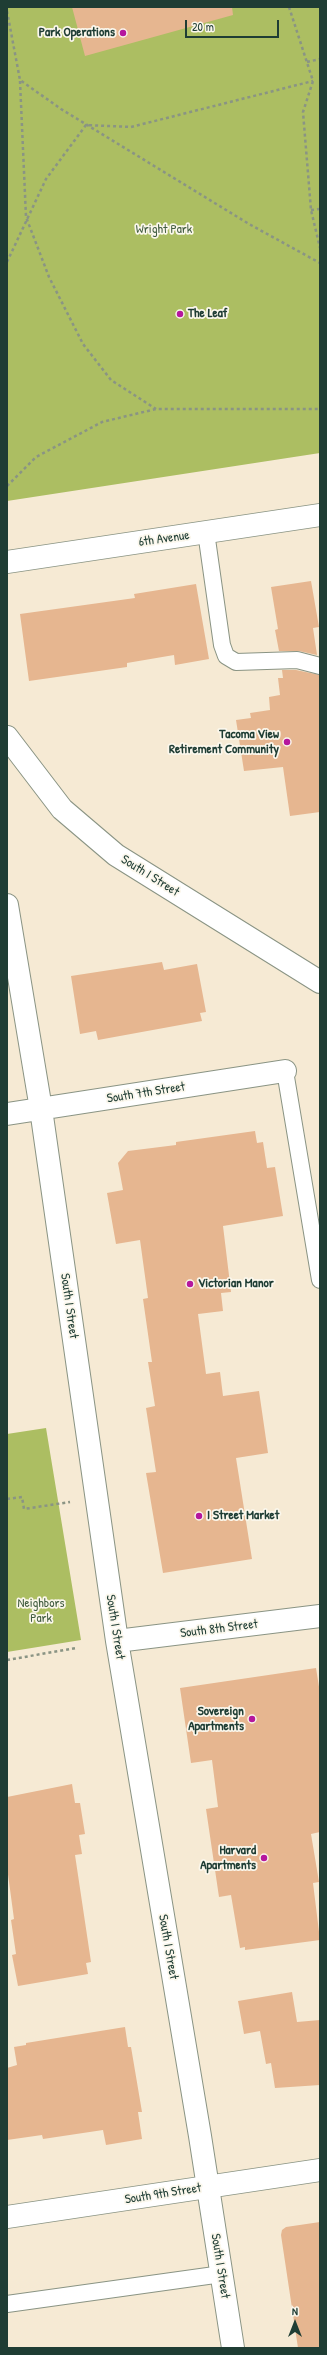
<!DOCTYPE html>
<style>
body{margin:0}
#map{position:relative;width:327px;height:2355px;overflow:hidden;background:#f6ead4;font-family:"Patrick Hand",sans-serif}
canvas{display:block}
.frame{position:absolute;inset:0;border:8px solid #1f3d34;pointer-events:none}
.north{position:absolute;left:275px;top:2303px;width:40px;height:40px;-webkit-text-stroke:3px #fbf7ec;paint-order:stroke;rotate:0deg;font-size:11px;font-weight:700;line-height:16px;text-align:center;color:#1f3d34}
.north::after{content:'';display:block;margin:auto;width:14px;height:18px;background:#1f3d34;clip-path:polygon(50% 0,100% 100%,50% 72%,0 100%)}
.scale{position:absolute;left:185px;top:20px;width:94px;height:18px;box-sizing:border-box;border:2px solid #1f3d34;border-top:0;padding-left:5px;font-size:12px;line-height:14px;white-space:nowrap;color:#1f3d34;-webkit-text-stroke:3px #fbf7ec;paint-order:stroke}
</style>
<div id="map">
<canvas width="327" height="2355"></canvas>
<div class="frame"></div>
<div class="north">N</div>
<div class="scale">20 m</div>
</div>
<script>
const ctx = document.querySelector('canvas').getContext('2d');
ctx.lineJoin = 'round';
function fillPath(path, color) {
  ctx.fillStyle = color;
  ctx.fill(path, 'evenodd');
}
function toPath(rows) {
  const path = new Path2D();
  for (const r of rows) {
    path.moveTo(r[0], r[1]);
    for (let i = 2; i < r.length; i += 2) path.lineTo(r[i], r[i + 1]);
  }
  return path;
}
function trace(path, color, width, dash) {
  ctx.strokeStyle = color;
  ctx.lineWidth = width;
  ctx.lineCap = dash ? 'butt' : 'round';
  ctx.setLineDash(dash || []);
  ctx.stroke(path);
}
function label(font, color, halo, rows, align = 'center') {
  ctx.font = font + ' "Patrick Hand",sans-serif';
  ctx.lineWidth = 3.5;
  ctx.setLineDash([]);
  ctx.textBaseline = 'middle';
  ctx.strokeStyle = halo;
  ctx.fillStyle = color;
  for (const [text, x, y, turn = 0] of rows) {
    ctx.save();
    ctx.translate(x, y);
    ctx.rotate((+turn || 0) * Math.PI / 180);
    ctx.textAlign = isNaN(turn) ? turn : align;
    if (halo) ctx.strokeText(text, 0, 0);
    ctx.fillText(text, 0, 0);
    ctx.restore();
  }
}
const green = toPath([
 [7,7,320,7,320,453,7,501],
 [46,1428,81,1640,7,1652,7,1434]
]);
const building = toPath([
 [72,7,232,7,233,15,85,56],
 [311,581,319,627,313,628,317,655,299,651,279,651,275,630,278,629,271,587],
 [196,584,209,659,175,665,174,655,127,663,127,667,29,681,20,614,135,598,134,594],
 [282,670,296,670,320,675,320,812,290,816,283,767,244,771,236,720,251,718,250,713,270,710,269,697,280,695,278,678,283,678],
 [162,962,164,970,197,964,206,1012,200,1013,202,1021,98,1040,96,1031,80,1034,71,976],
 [255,1131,257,1143,263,1142,267,1168,275,1167,283,1216,223,1226,231,1292,221,1293,223,1311,198,1314,206,1374,220,1372,223,1396,259,1391,268,1453,236,1458,252,1559,163,1573,146,1473,156,1472,146,1408,155,1406,148,1362,152,1362,143,1299,148,1298,140,1240,116,1244,107,1193,123,1190,118,1163,128,1151,176,1145,176,1142],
 [316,1668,320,1693,320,1832,311,1834,319,1882,313,1883,320,1940,245,1950,245,1947,240,1948,231,1895,219,1897,206,1809,218,1807,212,1760,191,1763,180,1688],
 [72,1784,75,1803,80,1803,85,1834,79,1835,82,1854,75,1855,91,1962,86,1963,88,1974,18,1986,12,1955,16,1954,11,1920,14,1919,7,1867,7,1797],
 [292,1992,297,2022,320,2020,320,2085,275,2088,271,2063,266,2064,260,2031,244,2034,238,2001],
 [125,2027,128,2047,131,2047,142,2112,138,2112,142,2139,106,2145,103,2130,43,2139,42,2135,7,2140,7,2068,17,2065,14,2047,26,2045,26,2043],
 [320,2222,320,2348,298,2348,281,2235,282,2230,286,2227]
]);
const path = toPath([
 [289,7,313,81,303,112,311,210,320,248],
 [7,11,20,80,61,109,249,224,320,263],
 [307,62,320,59],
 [20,81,26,217,49,277,83,344,111,380,156,409],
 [311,210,320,209],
 [7,262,46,179,86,125,131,127,313,81],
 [7,486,36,457,102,422,156,409,320,409],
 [7,1499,22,1497,24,1509,70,1502],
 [7,1660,76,1648]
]);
const service = toPath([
 [206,532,222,645,226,656,236,662,297,660,320,666],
 [285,1071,320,1280],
 [7,2304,222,2274]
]);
const minor = toPath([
 [7,905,41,1109,117,1641,200,2136,233,2348],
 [7,1114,285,1071],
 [117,1641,320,1616]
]);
const secondary = toPath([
 [7,2217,320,2170]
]);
const primary = toPath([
 [7,562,320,515],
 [7,737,62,809,116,855,320,982]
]);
const markers = [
 [123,33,4,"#b5179e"],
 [180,314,4,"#b5179e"],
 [287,742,4,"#b5179e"],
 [190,1284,4,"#b5179e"],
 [199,1516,4,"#b5179e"],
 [252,1719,4,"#b5179e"],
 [264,1858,4,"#b5179e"]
];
const poiNames = [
 ["Park Operations",115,33],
 ["The Leaf",188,314,"left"],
 ["Tacoma View",279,735],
 ["Retirement Community",279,750],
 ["Victorian Manor",198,1284,"left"],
 ["I Street Market",207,1516,"left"],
 ["Sovereign",244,1712],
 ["Apartments",244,1727],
 ["Harvard",256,1851],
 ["Apartments",256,1866]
];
const parkNames = [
 ["Wright Park",164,230],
 ["Neighbors",41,1604],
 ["Park",41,1619]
];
const streetNames = [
 ["6th Avenue",164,539,-8],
 ["South I Street",150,876,32],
 ["South 7th Street",146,1093,-9],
 ["South I Street",69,1306,82],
 ["South I Street",115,1627,81],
 ["South 8th Street",219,1629,-7],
 ["South I Street",168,1947,80],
 ["South 9th Street",163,2194,-9],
 ["South I Street",220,2266,81]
];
fillPath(green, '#acbe62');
fillPath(building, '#e6b690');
trace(service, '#8a9484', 18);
trace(minor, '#8a9484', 24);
trace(secondary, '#8a9484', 24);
trace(primary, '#8a9484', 24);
trace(path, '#8a9484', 2.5, [3, 3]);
trace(service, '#fff', 16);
trace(minor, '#fff', 22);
trace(secondary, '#fff', 22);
trace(primary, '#fff', 22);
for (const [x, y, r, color] of markers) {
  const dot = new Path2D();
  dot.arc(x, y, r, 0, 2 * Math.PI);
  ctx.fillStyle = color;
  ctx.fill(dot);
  trace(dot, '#fbf7ec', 1.5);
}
label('bold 13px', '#1f3d34', '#fbf7ec', poiNames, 'right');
label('13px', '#425d40', '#fbf7ec', parkNames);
label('13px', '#1f3d34', '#fbf7ec', streetNames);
</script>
